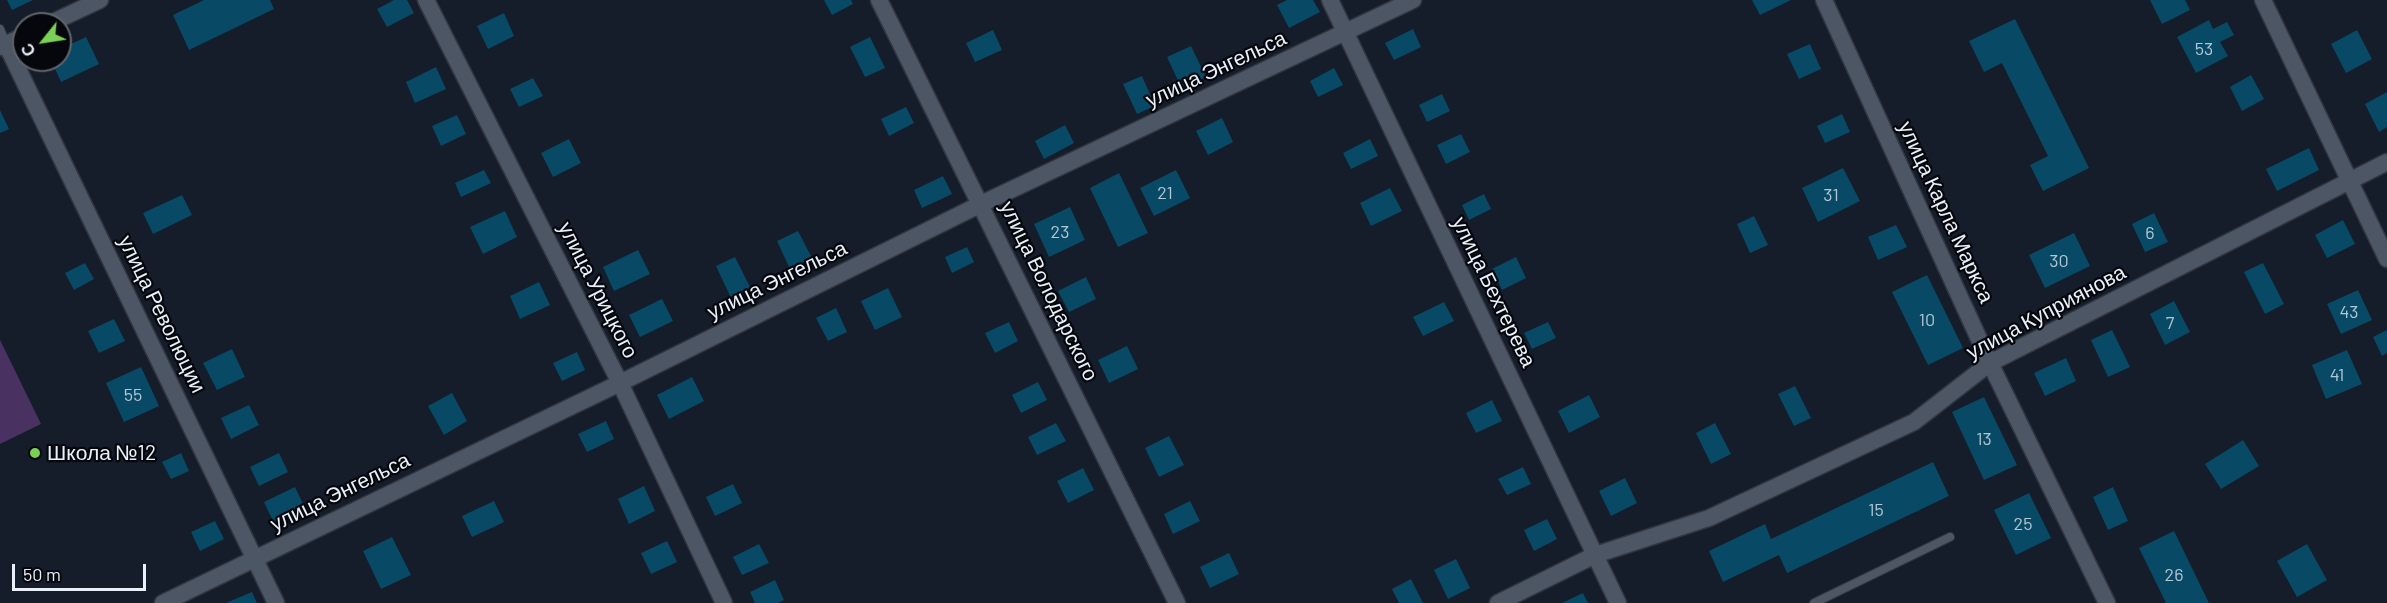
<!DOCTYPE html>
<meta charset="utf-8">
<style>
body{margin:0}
#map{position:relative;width:2387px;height:603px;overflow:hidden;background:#151d2a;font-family:Barlow,sans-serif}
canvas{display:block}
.north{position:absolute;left:12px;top:12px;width:60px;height:60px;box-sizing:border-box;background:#05070d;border:2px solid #61646b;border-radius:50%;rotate:240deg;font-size:16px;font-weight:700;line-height:24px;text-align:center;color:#eaf0f9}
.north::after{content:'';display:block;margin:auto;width:21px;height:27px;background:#7bd155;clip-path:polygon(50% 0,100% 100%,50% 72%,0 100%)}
.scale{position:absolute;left:12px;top:564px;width:134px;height:27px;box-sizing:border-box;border:3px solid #eaf0f9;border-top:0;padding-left:8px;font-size:18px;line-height:21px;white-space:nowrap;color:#eaf0f9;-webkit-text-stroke:4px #05070d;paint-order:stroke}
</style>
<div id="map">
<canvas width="2387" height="603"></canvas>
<div class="north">С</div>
<div class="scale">50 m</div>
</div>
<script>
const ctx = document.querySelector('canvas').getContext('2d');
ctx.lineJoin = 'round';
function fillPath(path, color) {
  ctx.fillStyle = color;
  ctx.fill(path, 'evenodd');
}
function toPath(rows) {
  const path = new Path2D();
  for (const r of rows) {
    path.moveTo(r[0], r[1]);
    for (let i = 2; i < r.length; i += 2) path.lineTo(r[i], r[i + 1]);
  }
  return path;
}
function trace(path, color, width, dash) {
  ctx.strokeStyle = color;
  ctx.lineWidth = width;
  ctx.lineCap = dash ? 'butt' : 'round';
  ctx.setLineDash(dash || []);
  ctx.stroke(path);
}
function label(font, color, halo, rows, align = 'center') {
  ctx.font = font + ' Barlow,sans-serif';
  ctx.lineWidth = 4.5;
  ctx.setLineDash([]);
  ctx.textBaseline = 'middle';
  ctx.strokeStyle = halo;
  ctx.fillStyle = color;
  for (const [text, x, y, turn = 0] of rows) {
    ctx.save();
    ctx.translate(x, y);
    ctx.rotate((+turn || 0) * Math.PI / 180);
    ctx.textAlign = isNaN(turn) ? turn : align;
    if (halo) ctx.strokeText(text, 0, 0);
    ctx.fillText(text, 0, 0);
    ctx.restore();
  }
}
const green = toPath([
 [0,340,41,424,0,444]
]);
const building = toPath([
 [7,0,33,0,12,10],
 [204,0,270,0,274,9,189,50,173,15],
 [394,0,407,0,414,13,387,27,377,9],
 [824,0,851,0,853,4,832,15],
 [1287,0,1313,0,1320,12,1289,28,1277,5],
 [1752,0,1791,0,1760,15],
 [2150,0,2185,0,2190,10,2162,24],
 [504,13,514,36,488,49,477,26],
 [2015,19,2089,168,2043,191,2030,165,2048,156,2002,63,1984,72,1969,41],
 [2209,20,2213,29,2227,22,2234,35,2220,42,2228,56,2196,73,2177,37],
 [1413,29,1421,47,1394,60,1385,43],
 [993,30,1002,50,975,62,966,43],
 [2357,30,2372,59,2346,73,2331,44],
 [86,37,99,64,61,82,51,60,60,60,60,49],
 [870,37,885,68,865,77,850,47],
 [1810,44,1821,69,1799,79,1787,54],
 [1191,46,1206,77,1182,89,1167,57],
 [436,67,446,89,415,103,406,82],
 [1334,68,1343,85,1318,97,1310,81],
 [2251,75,2264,99,2242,111,2230,87],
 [1142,76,1155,106,1137,114,1123,84],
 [533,78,543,96,519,107,510,89],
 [2387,92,2387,127,2379,132,2365,104],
 [1442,94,1450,111,1427,122,1419,105],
 [906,107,914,123,889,136,881,119],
 [0,110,9,129,0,133],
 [1842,114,1850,132,1825,143,1817,126],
 [457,115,466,134,441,146,432,126],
 [1222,118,1233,142,1208,155,1196,131],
 [1065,125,1074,143,1044,159,1035,141],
 [1461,134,1470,152,1446,164,1437,145],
 [569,139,581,163,553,177,541,153],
 [1370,139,1378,156,1351,169,1343,153],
 [2309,148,2319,170,2277,191,2266,169],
 [1843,168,1860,201,1818,222,1802,188],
 [484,170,491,183,461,197,455,183],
 [1176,170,1190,198,1154,216,1140,188],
 [1119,173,1148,233,1118,247,1090,188],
 [943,176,952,194,922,208,914,190],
 [1390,188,1402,211,1371,226,1360,203],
 [1484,194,1491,209,1469,220,1462,205],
 [182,195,192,215,153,234,143,213],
 [1070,207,1085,240,1049,257,1034,224],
 [505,211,517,237,483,254,470,227],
 [2154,213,2168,242,2145,252,2132,224],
 [1754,216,1768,245,1750,253,1737,224],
 [2343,220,2355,244,2327,258,2315,235],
 [1896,225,1907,247,1878,260,1868,237],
 [798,231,812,258,790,269,777,241],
 [2074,233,2090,266,2045,288,2029,255],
 [967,247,974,262,952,273,945,257],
 [638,250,650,274,614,291,603,267],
 [735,257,751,289,731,298,716,266],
 [1516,257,1526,278,1502,290,1492,269],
 [85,263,94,279,74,290,65,273],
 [2263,263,2284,304,2265,314,2244,272],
 [1927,275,1963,348,1928,365,1892,292],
 [1086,277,1096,299,1069,312,1058,291],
 [539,282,550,305,520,319,510,296],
 [888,288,902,317,875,330,861,301],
 [2358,290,2372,320,2341,334,2327,304],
 [662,299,673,321,640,337,629,315],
 [2174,301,2190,332,2165,345,2150,314],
 [1444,302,1454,321,1423,336,1413,317],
 [836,308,847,332,828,341,816,318],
 [114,319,125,341,99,353,88,331],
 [1009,322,1018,341,995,353,985,333],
 [1548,322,1556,338,1532,349,1524,333],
 [2112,330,2130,367,2108,377,2091,340],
 [2387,330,2387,353,2382,356,2373,337],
 [1127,346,1138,369,1109,383,1098,360],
 [232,349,245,377,217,390,203,363],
 [2347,350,2362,384,2326,399,2312,365],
 [577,352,585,370,562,381,553,363],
 [2066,358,2076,381,2045,396,2034,373],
 [141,367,159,406,124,422,106,383],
 [692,377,704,401,669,419,657,395],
 [1038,382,1047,400,1021,413,1012,395],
 [1795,386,1811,418,1794,426,1778,394],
 [452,393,467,421,444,435,428,406],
 [1589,395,1600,417,1569,433,1558,411],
 [1984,397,2017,465,1984,480,1952,412],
 [1492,400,1502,421,1476,433,1466,413],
 [249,405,259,425,231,439,221,418],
 [606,421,614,439,587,452,578,434],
 [1056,423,1066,441,1037,455,1028,437],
 [1715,423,1731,454,1711,464,1696,433],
 [1169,436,1184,465,1159,477,1145,448],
 [2243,440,2259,466,2221,489,2205,464],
 [181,453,189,471,171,479,162,462],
 [279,453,288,472,259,486,250,467],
 [1933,462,1949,496,1787,573,1779,555,1723,582,1709,551,1765,524,1771,539],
 [1523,467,1531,484,1507,495,1498,479],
 [1083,468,1094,490,1068,503,1057,481],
 [1625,478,1637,503,1611,516,1599,491],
 [733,484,742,503,715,516,706,497],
 [644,486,655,511,629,524,618,499],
 [295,487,305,508,274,523,264,502],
 [2113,487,2128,521,2108,530,2093,497],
 [2029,493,2051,538,2016,555,1994,510],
 [494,501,504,522,472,537,462,516],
 [1190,501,1200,521,1173,534,1164,514],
 [1547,519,1557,539,1534,551,1524,530],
 [215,521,224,539,200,551,191,532],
 [2174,531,2209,603,2166,603,2139,548],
 [392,537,411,575,381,589,363,551],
 [667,541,677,562,651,574,641,553],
 [759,544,769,563,742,575,733,557],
 [2307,544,2327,580,2297,597,2277,561],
 [1229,553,1239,574,1210,588,1200,567],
 [1456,559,1470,588,1448,599,1434,570],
 [1411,579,1423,603,1399,603,1392,589],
 [775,580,784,600,778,603,755,603,750,592],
 [252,592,257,603,226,603],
 [1583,593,1588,603,1562,603]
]);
const service = toPath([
 [0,29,6,44],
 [1814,603,1950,537]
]);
const minor = toPath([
 [426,0,620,383,724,603],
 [879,0,1177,603],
 [1330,0,1618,603],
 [1824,0,1990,363,2107,603],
 [2263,0,2387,259],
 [49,24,100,0],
 [6,44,276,603],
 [0,47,24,36],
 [163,603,620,383,981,204,1413,0],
 [1498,603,1595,555,1709,518,1914,422,1990,363,2387,162]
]);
const markers = [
 [35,453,6,"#7bd155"]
];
const numberNames = [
 ["53",2204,49],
 ["21",1165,193],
 ["31",1831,195],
 ["23",1060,232],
 ["6",2150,233],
 ["30",2059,261],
 ["43",2349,312],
 ["10",1927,320],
 ["7",2170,323],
 ["41",2337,375],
 ["55",133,395],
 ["13",1984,439],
 ["15",1876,510],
 ["25",2023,524],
 ["26",2174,575]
];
const streetNames = [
 ["улица Энгельса",1216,69,-25],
 ["улица Карла Маркса",1946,212,65],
 ["улица Энгельса",777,280,-26],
 ["улица Урицкого",598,290,63],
 ["улица Володарского",1049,291,64],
 ["улица Бехтерева",1494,292,64],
 ["улица Куприянова",2046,312,-28],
 ["улица Революции",162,314,64],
 ["улица Энгельса",340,492,-26]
];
const poiNames = [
 ["Школа №12",47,453]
];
fillPath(green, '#493262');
fillPath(building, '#084965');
trace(service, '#313640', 10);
trace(minor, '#313640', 19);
trace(service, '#4c5664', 8);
trace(minor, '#4c5664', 16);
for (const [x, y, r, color] of markers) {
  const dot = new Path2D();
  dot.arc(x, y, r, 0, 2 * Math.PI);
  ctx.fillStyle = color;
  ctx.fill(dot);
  trace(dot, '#05070d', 2);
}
label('18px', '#b2c6d4', null, numberNames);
label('21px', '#eaf0f9', '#05070d', streetNames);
label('21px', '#eaf0f9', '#05070d', poiNames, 'left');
</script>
